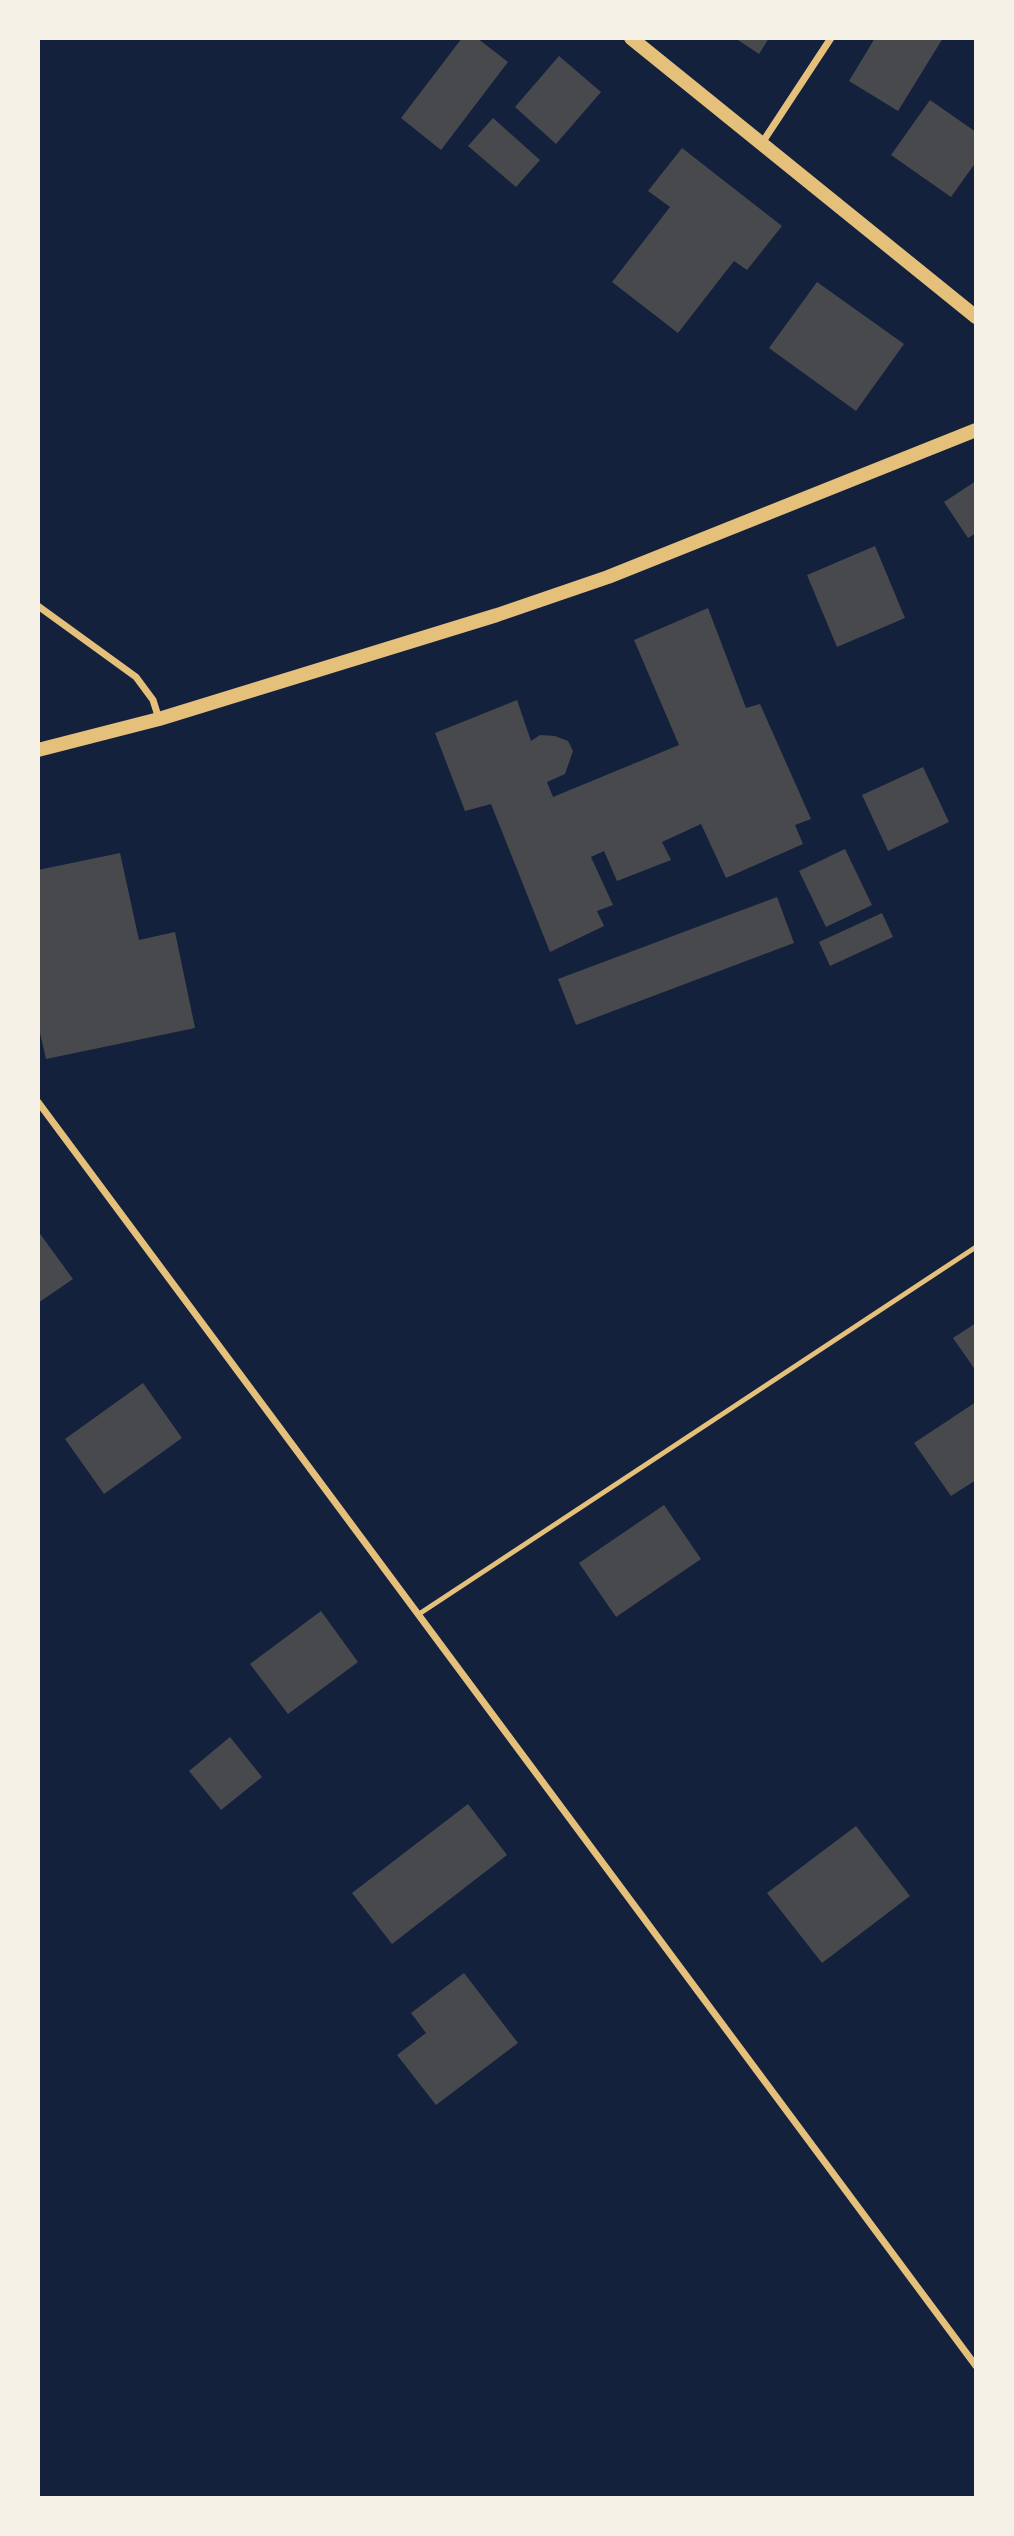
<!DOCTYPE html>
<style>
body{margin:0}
#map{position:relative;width:1014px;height:2536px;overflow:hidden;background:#14213d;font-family:"Alegreya Sans",sans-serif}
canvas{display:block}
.frame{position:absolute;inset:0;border:40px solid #f6f1e7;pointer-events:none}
</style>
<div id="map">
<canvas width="1014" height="2536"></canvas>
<div class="frame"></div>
</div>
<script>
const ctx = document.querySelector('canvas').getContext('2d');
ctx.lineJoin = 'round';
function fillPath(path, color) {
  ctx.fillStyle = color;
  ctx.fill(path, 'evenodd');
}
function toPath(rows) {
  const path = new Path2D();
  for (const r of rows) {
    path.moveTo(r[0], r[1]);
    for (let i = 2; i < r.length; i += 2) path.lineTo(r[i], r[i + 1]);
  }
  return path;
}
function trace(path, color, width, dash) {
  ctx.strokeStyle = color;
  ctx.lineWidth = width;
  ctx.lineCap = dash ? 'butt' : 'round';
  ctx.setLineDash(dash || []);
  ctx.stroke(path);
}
const building = toPath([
 [462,38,477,38,508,62,441,150,401,118],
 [735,38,769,38,759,54],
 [875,38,943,38,898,111,849,81],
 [559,56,601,92,556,144,515,107],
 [930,100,976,132,976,162,951,197,891,155],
 [493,118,540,160,516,187,468,146],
 [682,148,782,226,747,270,734,261,678,333,612,282,670,207,648,191],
 [817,282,904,344,856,411,769,348],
 [976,481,976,533,968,538,944,502],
 [875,546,905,618,837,647,807,575],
 [708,608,746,708,760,704,811,819,795,825,803,844,726,878,701,824,662,842,671,860,617,881,604,851,591,857,613,905,597,911,604,926,550,952,491,804,465,811,435,733,517,700,531,741,540,735,555,736,568,741,573,751,565,774,547,782,553,797,679,745,634,640],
 [923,767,949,822,888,851,862,795],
 [845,849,872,905,826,927,799,871],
 [120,853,139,940,175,932,195,1028,46,1059,38,1024,38,870],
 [777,897,794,943,576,1025,558,979],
 [882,913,893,937,830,966,819,942],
 [38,1231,73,1279,38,1303],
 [976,1323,976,1371,953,1338],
 [143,1383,182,1438,104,1494,65,1439],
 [976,1402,976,1480,951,1496,914,1443],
 [664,1505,701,1559,616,1617,579,1563],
 [321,1611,358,1662,288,1714,250,1664],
 [230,1737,262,1777,221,1810,189,1771],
 [468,1804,507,1855,392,1944,352,1893],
 [856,1826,910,1896,822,1963,767,1893],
 [464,1973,518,2043,436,2105,397,2055,426,2033,411,2013]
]);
const service = toPath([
 [419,1614,976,1247]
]);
const minor = toPath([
 [762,143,831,38],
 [38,606,136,677,153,700,159,719],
 [38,1102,976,2366]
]);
const secondary = toPath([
 [631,38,976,317],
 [38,750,159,719,497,615,608,577,976,430]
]);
fillPath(building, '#48494c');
trace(service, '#e5c07b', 5);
trace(minor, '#e5c07b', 7);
trace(secondary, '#e5c07b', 14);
</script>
